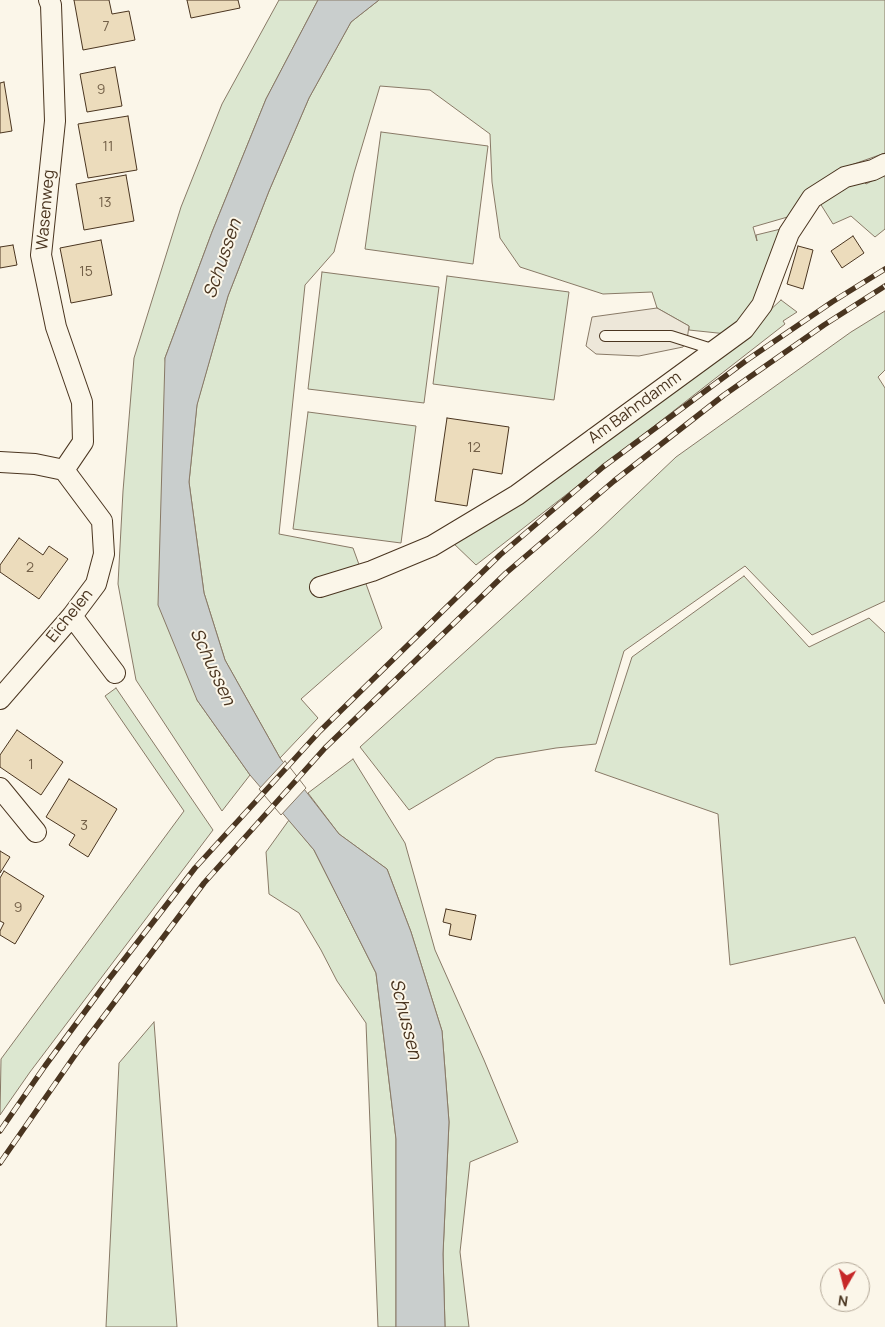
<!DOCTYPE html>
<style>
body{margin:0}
#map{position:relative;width:885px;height:1327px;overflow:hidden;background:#fbf6e9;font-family:Manrope,sans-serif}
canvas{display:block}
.north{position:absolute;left:820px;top:1262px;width:50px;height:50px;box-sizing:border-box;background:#fbf6e9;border:1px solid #b4a999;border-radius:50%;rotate:188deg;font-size:14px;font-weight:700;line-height:20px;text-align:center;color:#4a3520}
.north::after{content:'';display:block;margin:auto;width:18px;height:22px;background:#c62828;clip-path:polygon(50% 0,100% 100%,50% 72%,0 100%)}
</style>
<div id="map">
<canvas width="885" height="1327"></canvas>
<div class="north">N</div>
</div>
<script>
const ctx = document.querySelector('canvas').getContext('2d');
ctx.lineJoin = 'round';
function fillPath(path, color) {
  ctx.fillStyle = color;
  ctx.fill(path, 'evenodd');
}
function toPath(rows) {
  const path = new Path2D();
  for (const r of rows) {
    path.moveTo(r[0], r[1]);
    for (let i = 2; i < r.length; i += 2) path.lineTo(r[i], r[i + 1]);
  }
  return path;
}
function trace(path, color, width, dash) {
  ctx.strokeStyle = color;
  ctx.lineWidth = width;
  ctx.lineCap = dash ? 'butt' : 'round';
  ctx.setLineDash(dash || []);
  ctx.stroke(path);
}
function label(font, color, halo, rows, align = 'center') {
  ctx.font = font + ' Manrope,sans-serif';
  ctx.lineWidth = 4;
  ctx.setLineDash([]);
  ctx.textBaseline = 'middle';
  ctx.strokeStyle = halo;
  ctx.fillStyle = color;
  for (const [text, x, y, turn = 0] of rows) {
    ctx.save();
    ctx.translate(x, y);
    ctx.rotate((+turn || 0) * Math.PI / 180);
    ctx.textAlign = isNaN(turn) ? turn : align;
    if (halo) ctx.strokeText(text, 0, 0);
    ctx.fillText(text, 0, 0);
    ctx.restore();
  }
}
const green = toPath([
 [279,0,318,0,266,99,212,232,165,358,197,700,250,775,222,811,136,680,118,584,123,491,134,358,181,207,222,104,279,0],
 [379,0,885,0,885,153,837,170,817,184,791,216,753,227,757,241,756,235,785,228,769,275,742,319,727,334,689,330,689,326,657,308,652,292,603,294,520,267,500,238,492,182,490,134,430,90,380,86,354,173,334,252,305,285,279,534,353,548,382,628,301,699,318,718,280,758,225,660,204,593,189,482,197,404,228,296,269,191,309,98,351,22,379,0],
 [381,132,488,146,473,264,365,249,381,132],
 [885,174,885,229,875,237,851,216,833,224,818,200,858,176,866,184,885,174],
 [322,272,439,287,424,403,308,389,322,272],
 [447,276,569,292,554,400,433,384,447,276],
 [781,300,797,312,783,321,785,324,476,565,451,541,754,325,781,300],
 [885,311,885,370,878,377,885,388,885,601,812,635,745,566,624,651,596,744,556,748,496,758,409,810,360,747,597,532,676,457,851,332,885,311],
 [308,412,416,426,401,543,293,529,308,412],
 [744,576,809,647,869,618,885,633,885,1004,855,937,730,965,718,814,595,771,632,657,744,576],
 [116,688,213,830,30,1072,0,1115,1,1059,184,811,105,696,116,688],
 [353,759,405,843,435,950,484,1060,518,1142,470,1162,460,1252,469,1327,445,1327,443,1254,449,1122,442,1031,411,932,387,869,339,834,308,793,353,759],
 [289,820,314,850,376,973,396,1139,396,1327,378,1327,366,1023,337,981,321,950,299,913,269,894,266,852,289,820],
 [154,1022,177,1327,106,1327,119,1063,154,1022]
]);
const parking = toPath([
 [657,308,689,326,687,340,683,347,639,356,596,354,586,346,592,317,657,308]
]);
const water = toPath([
 [318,0,379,0,351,22,309,98,269,191,228,296,197,405,189,482,204,593,225,660,280,758,339,834,387,869,411,932,442,1031,449,1122,443,1254,445,1327,396,1327,396,1139,376,973,314,850,250,775,197,700,158,605,165,358,212,232,266,99,318,0]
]);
const pier = toPath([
 [285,761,306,788,281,815,259,789,285,761]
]);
const building = toPath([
 [74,0,109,0,112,14,129,11,135,40,83,50,74,0],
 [187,0,238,0,240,8,191,18,187,0],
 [115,67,122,106,87,112,80,74,115,67],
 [4,82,12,131,0,133,0,83,4,82],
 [128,116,137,170,88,178,78,124,128,116],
 [126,175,134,221,84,230,76,184,126,175],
 [853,236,864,253,842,268,831,251,853,236],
 [101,240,112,295,71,303,60,248,101,240],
 [13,245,17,265,0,268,0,247,13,245],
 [798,246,813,250,803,289,787,284,798,246],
 [447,418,509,427,502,474,473,469,467,506,435,501,447,418],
 [19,538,43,555,49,546,68,559,39,599,0,572,0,565,19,538],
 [17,730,63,762,41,795,0,767,0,755,17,730],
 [69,779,117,809,88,857,69,845,75,835,46,817,69,779],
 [0,851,10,857,0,873,0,851],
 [4,871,44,896,15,944,0,935,0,931,4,923,0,921,0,878,4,871],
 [446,909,476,915,471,940,449,935,451,924,443,922,446,909]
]);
const service = toPath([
 [605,336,671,336,715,350]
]);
const minor = toPath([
 [49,0,51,5,55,121,41,255,56,327,82,402,83,442,64,470],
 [0,462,35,464,64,470],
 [320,587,372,571,432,546,517,495,744,329,762,305,789,233,812,198,845,177,873,170,885,164],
 [72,616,115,673],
 [0,699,72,616,96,584,104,554,102,521,64,470],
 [0,788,36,832]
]);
const rail = toPath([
 [0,1131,45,1066,109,979,195,868,320,731,500,555,603,467,747,360,832,302,885,269],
 [0,1163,80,1048,204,883,325,748,506,573,614,481,724,395,824,325,885,286]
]);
const numberNames = [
 ["7",106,27],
 ["9",101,90],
 ["11",108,147],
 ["13",105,203],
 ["15",86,272],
 ["12",474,448],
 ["2",30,568],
 ["1",31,765],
 ["3",84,826],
 ["9",18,908]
];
const streetNames = [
 ["Wasenweg",46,210,-85],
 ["Am Bahndamm",635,408,-36],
 ["Eichelen",70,616,-51]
];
const waterNames = [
 ["Schussen",223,259,-71],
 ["Schussen",212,667,65],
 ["Schussen",405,1019,76]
];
fillPath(green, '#dce7d0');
trace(green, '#887966', 1);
fillPath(parking, '#ede7d9');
trace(parking, '#887966', 1);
fillPath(water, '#c9cecd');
trace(water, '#887966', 1);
fillPath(pier, '#fbf6e9');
trace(pier, '#887966', 1);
fillPath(building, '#ecdcbc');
trace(building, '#4a3520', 1);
trace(service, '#4a3520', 12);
trace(minor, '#4a3520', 22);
trace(service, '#fbf6e9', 10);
trace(minor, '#fbf6e9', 20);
trace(rail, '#4a3520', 5.5);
trace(rail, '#fbf6e9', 4, [11]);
label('14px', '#725f47', null, numberNames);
label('16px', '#4a3520', '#fbf6e9', streetNames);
label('italic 18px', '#4a3520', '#fbf6e9', waterNames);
</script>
